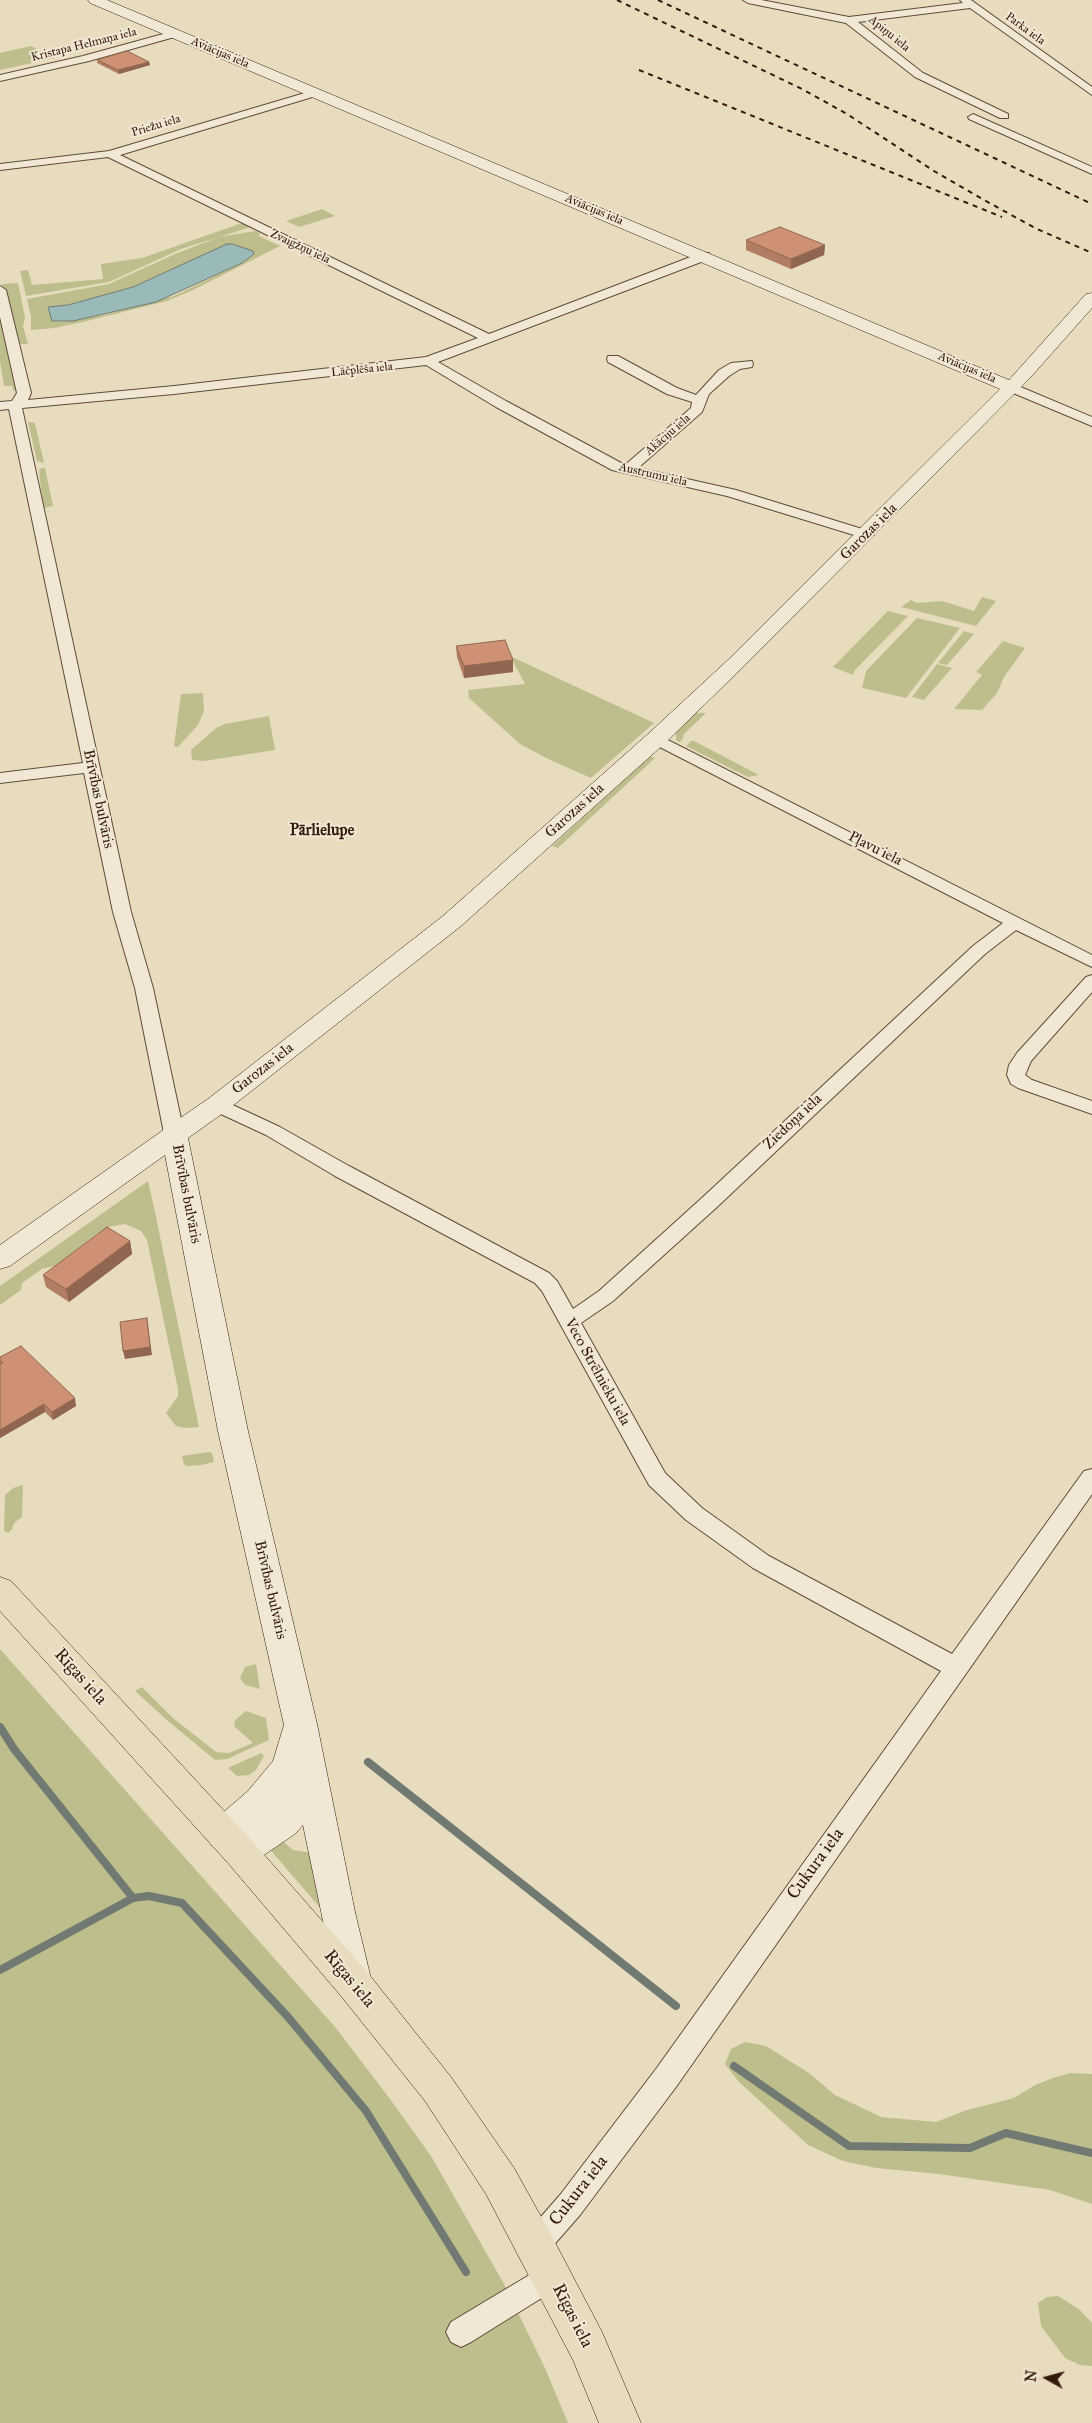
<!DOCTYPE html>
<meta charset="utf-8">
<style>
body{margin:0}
#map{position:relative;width:1092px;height:2423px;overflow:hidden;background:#e8dcbf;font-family:"IM FELL Great Primer",serif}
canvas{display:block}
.north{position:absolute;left:1022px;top:2353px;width:50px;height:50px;-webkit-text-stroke:4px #f0e8d5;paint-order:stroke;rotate:277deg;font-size:14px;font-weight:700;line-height:20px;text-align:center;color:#341a0a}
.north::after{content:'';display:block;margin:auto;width:18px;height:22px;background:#341a0a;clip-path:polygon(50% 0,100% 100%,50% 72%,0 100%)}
</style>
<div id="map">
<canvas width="1092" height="2423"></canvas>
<div class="north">N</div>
</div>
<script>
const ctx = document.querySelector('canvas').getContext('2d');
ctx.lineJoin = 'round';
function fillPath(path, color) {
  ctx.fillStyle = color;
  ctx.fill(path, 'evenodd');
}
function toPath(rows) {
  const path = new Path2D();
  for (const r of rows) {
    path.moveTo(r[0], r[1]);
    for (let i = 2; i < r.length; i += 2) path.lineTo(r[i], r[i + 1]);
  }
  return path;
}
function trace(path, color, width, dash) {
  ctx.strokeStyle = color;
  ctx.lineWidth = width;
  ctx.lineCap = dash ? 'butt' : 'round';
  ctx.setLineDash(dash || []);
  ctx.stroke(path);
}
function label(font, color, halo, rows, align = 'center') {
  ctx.font = font + ' "IM FELL Great Primer",serif';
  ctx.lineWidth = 4;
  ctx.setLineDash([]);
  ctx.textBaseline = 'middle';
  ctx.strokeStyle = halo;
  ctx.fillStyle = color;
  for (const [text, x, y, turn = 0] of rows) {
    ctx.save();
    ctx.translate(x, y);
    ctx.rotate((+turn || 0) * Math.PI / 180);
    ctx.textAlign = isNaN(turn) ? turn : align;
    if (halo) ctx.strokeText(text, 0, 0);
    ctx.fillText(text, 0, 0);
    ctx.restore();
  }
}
const green = toPath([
 [31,46,55,58,0,70,0,53],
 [322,209,335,216,299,227,286,221],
 [242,223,251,227,181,249,109,282,26,296,20,271,28,270,32,285,103,279,101,264,142,258],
 [255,231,260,233,259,236,280,246,191,291,167,301,87,321,54,328,31,330,31,317,27,299,109,284,175,254,219,237],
 [232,244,253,252,254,254,242,263,174,296,104,315,62,322,52,321,48,307,68,305,132,287],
 [18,283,25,317,23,326,28,344,19,344,2,284],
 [0,310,17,391,13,390,12,386,4,386,0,361],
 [28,422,35,423,44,463,37,461],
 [42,468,45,468,53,506,43,508,39,470],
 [982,597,996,601,976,626,901,607,911,600,917,603,942,601,974,611],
 [888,611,908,616,855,670,853,675,833,667],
 [917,618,960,628,906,698,862,688,866,671],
 [964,631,974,634,947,665,938,663],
 [1003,641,1025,648,1004,677,997,693,982,710,954,709,982,675,976,672],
 [510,656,654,723,591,778,548,759,520,744,469,698,468,690,525,684],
 [937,664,952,668,924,700,912,697],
 [203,693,204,711,198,725,178,747,174,746,181,694],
 [696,713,706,713,684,734,682,740,679,742,676,740,676,732],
 [269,716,275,750,204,761,192,760,191,750,216,728,225,724],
 [691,741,694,741,759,775,748,777,686,746],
 [650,756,655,758,558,848,552,846],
 [148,1181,155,1212,199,1427,185,1428,176,1426,166,1413,178,1396,178,1389,147,1240,141,1231,125,1224,109,1227,95,1235,55,1266,42,1269,22,1283,21,1290,0,1305,0,1286],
 [209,1452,212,1453,214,1462,201,1465,187,1466,184,1464,182,1456],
 [23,1485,22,1517,14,1523,12,1529,8,1533,4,1531,5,1495,13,1488],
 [0,1649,336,2028,390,2099,431,2156,504,2284,545,2368,568,2423,0,2423],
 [256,1664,260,1689,245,1685,240,1678,245,1667],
 [142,1687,173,1718,216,1752,229,1753,253,1743,234,1726,235,1720,246,1711,266,1718,269,1740,227,1759,215,1760,168,1721,135,1691],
 [261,1753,264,1756,256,1770,249,1775,237,1776,228,1768],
 [279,1838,293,1850,312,1853,322,1910,267,1846],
 [745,2042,766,2046,809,2073,835,2095,881,2117,936,2122,967,2110,1014,2098,1035,2085,1053,2078,1070,2073,1092,2074,1092,2204,1050,2190,939,2174,876,2168,843,2161,808,2145,738,2081,725,2064,731,2049],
 [1058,2296,1080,2310,1092,2323,1092,2366,1080,2365,1065,2358,1041,2326,1038,2303,1047,2297]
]);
const water = toPath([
 [227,244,232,244,253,251,254,254,242,263,156,302,73,321,52,321,48,307,68,305,133,287,227,244]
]);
const stream = toPath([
 [0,1727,14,1749,133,1898,149,1896,182,1903,288,2017,366,2111,466,2272],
 [368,1762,676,2006],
 [0,1970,133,1898],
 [734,2066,849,2146,970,2148,1006,2133,1092,2153]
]);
const minor = toPath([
 [743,0,761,0,849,17,963,3,960,0,971,0,1092,87,1092,95,970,8,858,22,923,73,1008,114,1008,118,1000,118,915,77,846,23,748,3,743,0],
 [174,31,178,32,178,36,89,61,0,81,0,75,83,56,174,31],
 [315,90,320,93,319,95,120,155,489,334,701,253,709,253,711,256,709,259,438,362,506,401,625,465,691,408,692,402,667,394,608,362,607,359,608,356,618,356,677,388,696,395,719,370,731,363,752,361,753,364,752,367,740,369,729,376,709,394,702,412,638,468,736,490,872,532,874,535,867,539,727,496,612,470,496,407,426,365,174,394,22,408,131,912,153,988,184,1133,181,1138,174,1139,167,1138,164,1133,135,988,113,912,84,773,0,783,0,773,83,763,9,409,0,410,0,402,12,401,17,393,0,317,0,286,6,290,31,393,28,400,174,386,426,357,478,338,108,157,0,170,0,164,109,151,315,90],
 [973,114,1092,167,1092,174,969,119,968,117,973,114],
 [1011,383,1092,417,1092,426,1006,390,1004,387,1011,383],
 [656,734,1092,955,1092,967,1016,930,985,954,717,1207,613,1301,581,1323,665,1473,702,1508,769,1556,952,1654,1084,1471,1092,1469,1092,1494,676,2087,580,2215,545,2255,535,2259,525,2255,521,2245,525,2235,560,2195,656,2069,941,1671,753,1568,686,1520,649,1485,542,1291,535,1283,335,1176,266,1135,210,1109,207,1105,210,1101,217,1099,224,1101,280,1127,349,1166,549,1273,557,1281,573,1309,599,1291,703,1197,973,946,1003,923,650,742,648,739,650,736,656,734],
 [1092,975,1092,992,1031,1061,1025,1075,1032,1080,1092,1101,1092,1114,1018,1088,1011,1084,1007,1075,1009,1065,1017,1053,1086,977,1092,975],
 [551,2262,561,2266,566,2276,561,2286,471,2342,461,2347,451,2342,446,2332,451,2322,551,2262]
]);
const secondary = toPath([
 [88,0,107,0,1009,380,1086,294,1092,293,1092,308,1030,378,743,667,664,744,461,926,226,1111,188,1138,248,1431,317,1724,355,1912,372,1983,367,1995,354,2000,341,1995,336,1983,303,1825,295,1834,252,1863,240,1867,228,1863,223,1852,224,1849,211,1845,206,1834,211,1823,248,1791,273,1761,284,1725,218,1431,165,1155,10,1266,0,1269,0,1245,162,1131,165,1127,170,1125,208,1099,443,916,648,734,729,659,1000,389,90,3,88,0]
]);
const primary = toPath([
 [0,1577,11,1581,252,1841,367,1972,451,2077,514,2168,549,2231,602,2332,641,2423,599,2423,573,2360,486,2194,425,2101,341,1996,228,1863,0,1611,0,1577]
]);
const rail = toPath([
 [617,0,802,89,847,114,934,171,984,200,1035,228,1092,253],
 [658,0,1092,204],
 [639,70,1002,217]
]);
const wall = toPath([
 [97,60,149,62,150,65,119,74,97,63],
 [746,240,825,245,824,255,791,269,746,250],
 [456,646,513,660,513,672,464,678,457,657],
 [130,1241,132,1254,69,1302,46,1287,43,1275],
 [0,1357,76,1406,53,1420,45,1412,0,1438]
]);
const shadedWall = toPath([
 [149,62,150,65,119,74,118,70],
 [825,245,824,255,791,269,791,259],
 [513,660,513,672,464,678,464,666],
 [130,1241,132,1254,69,1302,66,1289],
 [147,1318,152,1355,125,1359,123,1351],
 [75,1398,76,1406,53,1420,52,1412],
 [44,1404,45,1412,0,1438,0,1430]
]);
const building = toPath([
 [127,51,149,62,118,70,97,60,127,51],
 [780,227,825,245,791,259,746,240,780,227],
 [505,640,513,660,464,666,456,646,505,640],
 [107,1227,130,1241,66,1289,43,1275,107,1227],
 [147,1318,150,1347,123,1351,120,1322,147,1318],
 [21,1346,75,1398,52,1412,44,1404,0,1430,0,1364,3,1363,0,1360,0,1357,21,1346]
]);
const farStreetnames = [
 ["Parka iela",1025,29,36],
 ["Apiņu iela",889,34,39],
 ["Kristapa Helmaņa iela",84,45,-14],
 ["Aviācijas iela",220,53,23],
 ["Priežu iela",156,126,-17],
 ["Aviācijas iela",594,210,23],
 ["Zvaigžņu iela",300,247,25],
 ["Aviācijas iela",967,368,23],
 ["Lāčplēša iela",362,370,-6],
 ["Akāciju iela",668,435,-41],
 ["Austrumu iela",653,475,13]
];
const streetNames = [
 ["Garozas iela",869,532,-45],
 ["Brīvības bulvāris",98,799,78],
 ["Garozas iela",575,811,-42],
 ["Pļavu iela",875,849,27],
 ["Garozas iela",263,1069,-38],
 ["Ziedoņa iela",793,1122,-43],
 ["Brīvības bulvāris",186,1194,79],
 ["Veco Strēlnieku iela",597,1372,61],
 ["Brīvības bulvāris",270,1590,77]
];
const neighbourhoodNames = [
 ["Pārlielupe",322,831]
];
const nearStreetnames = [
 ["Rīgas iela",80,1677,48],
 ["Cukura iela",816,1864,-54],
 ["Rīgas iela",349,1979,50],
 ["Cukura iela",579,2191,-52],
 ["Rīgas iela",572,2316,63]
];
fillPath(green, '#bebe8c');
fillPath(water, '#99bab8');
trace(water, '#717a72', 1);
trace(stream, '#717a72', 8);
trace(minor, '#614a37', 2);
trace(secondary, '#341a0a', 1);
trace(primary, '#341a0a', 1);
fillPath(minor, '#f0e8d5');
fillPath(secondary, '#f0e8d5');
fillPath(primary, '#e8dcbf');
trace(rail, '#341a0a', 2, [5, 5]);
fillPath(wall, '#b17d63');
fillPath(shadedWall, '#906650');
fillPath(building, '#ce9173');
trace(building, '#906650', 1);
label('12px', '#341a0a', '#f0e8d5', farStreetnames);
label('15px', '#341a0a', '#f0e8d5', streetNames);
label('bold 16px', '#341a0a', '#f0e8d5', neighbourhoodNames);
label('18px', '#341a0a', '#f0e8d5', nearStreetnames);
</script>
